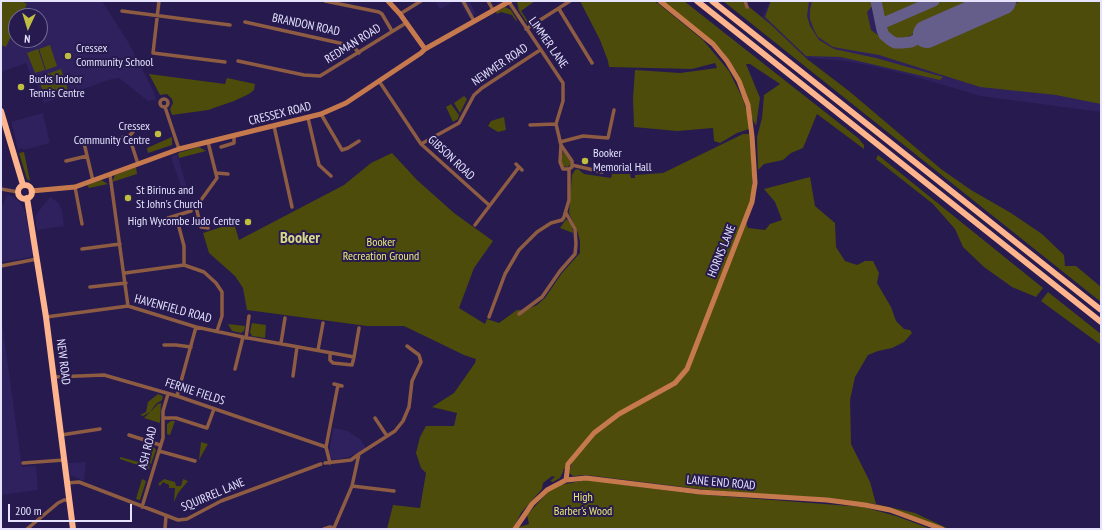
<!DOCTYPE html>
<style>
body{margin:0}
#map{position:relative;width:1102px;height:530px;overflow:hidden;background:#261a4f;font-family:"PT Sans Narrow",sans-serif}
canvas{display:block}
.frame{position:absolute;inset:0;border:2px solid #e5e3fe;pointer-events:none}
.north{position:absolute;left:8px;top:8px;width:40px;height:40px;box-sizing:border-box;background:#261a4f;border:1px solid #726a95;border-radius:50%;rotate:184deg;font-size:11px;font-weight:700;line-height:16px;text-align:center;color:#e5e3fe}
.north::after{content:'';display:block;margin:auto;width:14px;height:18px;background:#c0be41;clip-path:polygon(50% 0,100% 100%,50% 72%,0 100%)}
.scale{position:absolute;left:8px;top:504px;width:124px;height:18px;box-sizing:border-box;border:2px solid #e5e3fe;border-top:0;padding-left:5px;font-size:12px;line-height:14px;white-space:nowrap;color:#e5e3fe;-webkit-text-stroke:3px #261a4f;paint-order:stroke}
</style>
<div id="map">
<canvas width="1102" height="530"></canvas>
<div class="frame"></div>
<div class="north">N</div>
<div class="scale">200 m</div>
</div>
<script>
const ctx = document.querySelector('canvas').getContext('2d');
ctx.lineJoin = 'round';
function fillPath(path, color) {
  ctx.fillStyle = color;
  ctx.fill(path, 'evenodd');
}
function toPath(rows) {
  const path = new Path2D();
  for (const r of rows) {
    if (r.length === 3) {
      path.moveTo(r[0] + r[2], r[1]);
      path.arc(r[0], r[1], r[2], 0, 2 * Math.PI);
      continue;
    }
    path.moveTo(r[0], r[1]);
    for (let i = 2; i < r.length; i += 2) path.lineTo(r[i], r[i + 1]);
  }
  return path;
}
function trace(path, color, width, dash) {
  ctx.strokeStyle = color;
  ctx.lineWidth = width;
  ctx.lineCap = dash ? 'butt' : 'round';
  ctx.setLineDash(dash || []);
  ctx.stroke(path);
}
function label(font, color, halo, rows, align = 'center') {
  ctx.font = font + ' "PT Sans Narrow",sans-serif';
  ctx.lineWidth = 4;
  ctx.setLineDash([]);
  ctx.textBaseline = 'middle';
  ctx.strokeStyle = halo;
  ctx.fillStyle = color;
  for (const [text, x, y, turn = 0] of rows) {
    ctx.save();
    ctx.translate(x, y);
    ctx.rotate((+turn || 0) * Math.PI / 180);
    ctx.textAlign = isNaN(turn) ? turn : align;
    if (halo) ctx.strokeText(text, 0, 0);
    ctx.fillText(text, 0, 0);
    ctx.restore();
  }
}
const built = toPath([
 [1,1,102,1,127,40,154,92,156,100,148,101,119,78,112,79,44,103,34,76,31,77,26,63,1,72],
 [16,16,40,16,40,40,16,40],
 [435,1,455,1,440,9],
 [459,1,469,1,476,14,469,18],
 [770,1,1101,1,1101,112,980,96,920,78,872,66,846,61,806,58,762,18],
 [43,113,50,143,23,150,23,148,18,149,11,122],
 [177,154,188,191,183,192,171,157],
 [10,195,20,202,25,212,33,253,31,257,1,262,1,208,7,196],
 [50,197,60,204,59,206,62,209,64,226,37,230,35,216],
 [1,315,22,467,36,466,38,490,1,495],
 [333,428,348,431,361,440,366,448,349,457,333,460,329,455],
 [86,462,84,481,70,475,68,463]
]);
const green = toPath([
 [1,1,21,1,27,4,21,16,16,16,16,26,6,47,1,45],
 [517,1,535,1,521,11,527,20,532,22,527,23,519,11],
 [580,1,653,1,659,4,703,40,729,71,743,99,749,119,749,129,737,133,720,143,714,141,713,128,677,131,634,127,633,98,635,70,680,73,717,68,715,63,692,69,609,67,608,61,600,40],
 [661,1,684,1,858,138,864,145,864,149,817,114,803,148,791,153,783,160,764,164,758,170,757,137,762,118,764,95,780,84,750,64,746,64,760,98,756,126,751,116,746,93,736,71,720,49],
 [723,1,742,1,770,24,807,59,849,91,941,169,971,190,1011,213,1042,234,1064,255,1065,266,1076,266,1101,287,1101,302],
 [771,1,809,1,807,16,810,26,819,40,834,49,876,58,943,77,940,80,841,57,806,56,765,17],
 [812,1,873,1,874,4,867,12,871,30,893,46,901,48,930,40,1021,1,1101,1,1101,104,1056,95,980,87,879,55,833,47,818,37,814,30,810,19,810,10],
 [879,1,985,1,925,27,903,40,895,39,888,34,884,27],
 [505,7,511,10,517,20,516,21,512,15,501,12,497,14,496,12],
 [50,45,57,66,46,70,39,49],
 [38,49,45,70,35,73,27,53],
 [61,69,68,90,57,94,50,73],
 [49,73,56,91,44,95,38,77],
 [149,74,225,84,227,78,255,84,254,90,249,94,234,101,208,110,172,115,170,109,173,103,172,99,167,94,160,95],
 [464,96,467,99,460,113,454,103],
 [451,104,459,115,458,119,453,122,446,107],
 [504,117,506,130,498,132,488,126,491,121],
 [743,134,750,134,752,172,752,190,746,222,748,228,765,230,770,224,782,220,775,202,764,189,810,177,815,206,835,223,836,247,845,261,857,265,865,261,873,261,879,273,877,283,891,307,896,321,904,329,910,330,912,333,904,342,892,348,878,351,868,355,855,377,850,400,851,444,870,482,876,504,915,513,949,529,943,529,875,504,810,497,780,496,699,489,586,475,573,476,569,473,572,462,562,471,564,470,560,478,553,482,550,481,555,477,552,476,543,483,542,489,521,513,513,529,387,529,393,505,420,508,426,473,421,468,416,453,420,437,426,426,454,426,457,413,432,407,454,393,475,363,476,359,464,355,404,326,367,326,247,310,243,288,235,276,209,253,203,233,234,223,239,240,344,185,371,163,392,153,417,180,454,213,493,241,474,268,459,308,485,324,487,319,499,323,517,310,526,310,537,305,545,298,562,273,580,253,580,241,578,233,569,213,572,175,575,170,578,169,584,174,611,178,612,174,630,174,631,178,635,178,635,175,663,173],
 [172,137,172,145,148,153,147,148],
 [199,147,206,151,179,158,178,153],
 [563,151,569,159,571,163,568,167,563,166,561,162],
 [24,152,30,181,27,179,19,153],
 [878,155,1043,288,1036,297,1012,287,984,267,963,247,955,229,933,204,876,159],
 [136,167,137,174,112,182,115,175],
 [101,180,108,184,89,188,87,185],
 [566,219,572,224,573,233,560,228],
 [1048,292,1101,334,1101,345,1041,301],
 [252,323,266,325,265,338,252,336,250,332],
 [228,324,245,326,244,331,241,333,232,331],
 [158,394,163,396,162,400,156,404,150,412,143,416,140,415,146,412,148,402],
 [161,403,160,423,144,418,158,404],
 [171,421,175,421,170,435,167,434,167,424],
 [201,442,208,444,199,460],
 [153,446,156,450,151,464,148,463],
 [120,457,150,465,149,469,120,459],
 [142,479,146,481,140,500,136,499],
 [164,479,175,482,176,486,181,486,183,479,188,481,178,493,174,502,175,488,169,488,169,485,163,482,160,486,158,484],
 [586,480,695,494,863,507,896,516,931,529,518,529,519,527,529,524,527,515,548,492,560,485]
]);
const taxiway = toPath([
 [876,1,882,30,884,35,890,40,895,43,902,43,911,42,927,34],
 [881,24,934,1]
]);
const runway = toPath([
 [927,34,1002,1]
]);
const street = toPath([
 [159,1,153,53,225,62],
 [325,1,379,12,382,14,392,31],
 [463,1,474,21],
 [488,1,493,10],
 [745,1,747,7],
 [509,2,563,83,563,101,556,124,561,145],
 [559,9,592,63],
 [122,11,230,25],
 [400,14,421,1],
 [245,22,353,46,359,53],
 [526,29,570,1],
 [238,61,304,75,320,76,406,23],
 [379,81,421,144,489,205],
 [164,103,4],
 [165,107,179,149],
 [321,114,342,150,348,148,359,141],
 [308,118,319,165,331,176],
 [530,125,556,124],
 [274,126,292,207],
 [129,136,138,164],
 [120,138,129,136,133,132,130,125],
 [560,142,583,136,608,138,614,110],
 [84,143,93,181],
 [421,144,459,123,474,95,482,88,540,50],
 [561,145,572,161,572,167,569,169,563,169,560,162,561,145],
 [221,147,234,143,234,135],
 [66,161,87,156],
 [516,164,522,170],
 [572,165,602,172],
 [216,173,228,174],
 [110,175,128,306],
 [75,187,82,224],
 [1,189,18,192],
 [176,216,184,246,184,265],
 [168,218,191,211],
 [475,225,519,167],
 [208,228,201,227,196,207,217,178,208,142],
 [82,249,120,244],
 [1,266,37,259],
 [125,273,184,265,204,272,216,283,222,292,222,316,217,331],
 [90,287,126,283],
 [519,314,542,297,560,271,575,254,576,244,575,229,566,213],
 [46,317,128,306,196,327,243,337,354,357,352,365,333,363,330,360,330,353],
 [489,317,505,274,519,250,537,232,551,223,562,220,564,217,569,200,569,169],
 [246,338,249,316],
 [281,343,285,318],
 [164,345,176,345,191,347],
 [318,350,323,323],
 [354,357,359,328],
 [235,369,243,337],
 [293,376,297,347],
 [54,377,104,375,177,396,326,447],
 [334,384,342,386],
 [177,396,196,327],
 [163,418,176,418,207,428,214,409],
 [375,418,387,436],
 [61,435,100,429],
 [129,435,160,445],
 [159,451,195,461],
 [23,463,64,460],
 [325,463,351,460,359,454],
 [330,463,326,447,338,385],
 [67,483,79,482,165,515,178,520,187,519,221,501,321,464],
 [352,486,394,491],
 [142,507,163,438,163,411,168,394],
 [334,528,352,486,359,454,395,431,403,421,409,407,412,381,421,362,419,355,407,346],
 [27,529,58,503,64,500,70,500],
 [165,529,166,516],
 [324,529,330,527,334,528]
]);
const secondary = toPath([
 [388,1,400,14,425,49],
 [31,191,75,187,179,149,321,114,346,103,421,53,425,49,510,1],
 [566,480,568,464,594,433,619,414,675,383,687,369,752,202,755,183,752,136,748,105,739,81,727,61,713,44,660,1],
 [515,529,532,504,547,490,566,480,586,478,700,492,827,500,865,505,890,510,942,529]
]);
const highway = toPath([
 [697,1,1101,322],
 [712,1,1101,310],
 [1,111,23,185],
 [25,192,7],
 [27,198,46,317,73,529]
]);
const markers = [
 [68,56,4,"#c0be41"],
 [21,87,4,"#c0be41"],
 [158,134,4,"#c0be41"],
 [585,161,4,"#c0be41"],
 [128,198,4,"#c0be41"],
 [248,222,4,"#c0be41"]
];
const streetNames = [
 ["BRANDON ROAD",306,25,12],
 ["LIMMER LANE",548,43,55],
 ["REDMAN ROAD",353,44,-32],
 ["NEWMER ROAD",500,65,-34],
 ["CRESSEX ROAD",280,114,-14],
 ["GIBSON ROAD",451,158,43],
 ["HORNS LANE",722,251,-68],
 ["HAVENFIELD ROAD",173,309,15],
 ["NEW ROAD",63,362,83],
 ["FERNIE FIELDS",195,392,18],
 ["ASH ROAD",148,448,-76],
 ["LANE END ROAD",721,483,5],
 ["SQUIRREL LANE",213,495,-23]
];
const poiNames = [
 ["Cressex",76,49],
 ["Community School",76,63],
 ["Bucks Indoor",29,80],
 ["Tennis Centre",29,94],
 ["Cressex",150,127,"right"],
 ["Community Centre",150,141,"right"],
 ["Booker",593,154],
 ["Memorial Hall",593,168],
 ["St Birinus and",136,191],
 ["St John's Church",136,205],
 ["High Wycombe Judo Centre",240,222,"right"]
];
const parkNames = [
 ["Booker",381,243],
 ["Recreation Ground",381,257],
 ["High",583,498],
 ["Barber's Wood",583,512]
];
const districtNames = [
 ["Booker",300,238]
];
fillPath(built, '#2e215d');
fillPath(green, '#4d4c0b');
trace(taxiway, '#665e8a', 11);
trace(runway, '#665e8a', 28);
trace(street, '#8d5c42', 3.5);
trace(secondary, '#c7794e', 5);
trace(highway, '#feb48d', 6);
for (const [x, y, r, color] of markers) {
  const dot = new Path2D();
  dot.arc(x, y, r, 0, 2 * Math.PI);
  ctx.fillStyle = color;
  ctx.fill(dot);
  trace(dot, '#261a4f', 1.5);
}
label('12px', '#e5e3fe', '#261a4f', streetNames);
label('12px', '#e5e3fe', '#261a4f', poiNames, 'left');
label('12px', '#eaea77', '#261a4f', parkNames);
label('bold 16px', '#d7d789', '#261a4f', districtNames);
</script>
